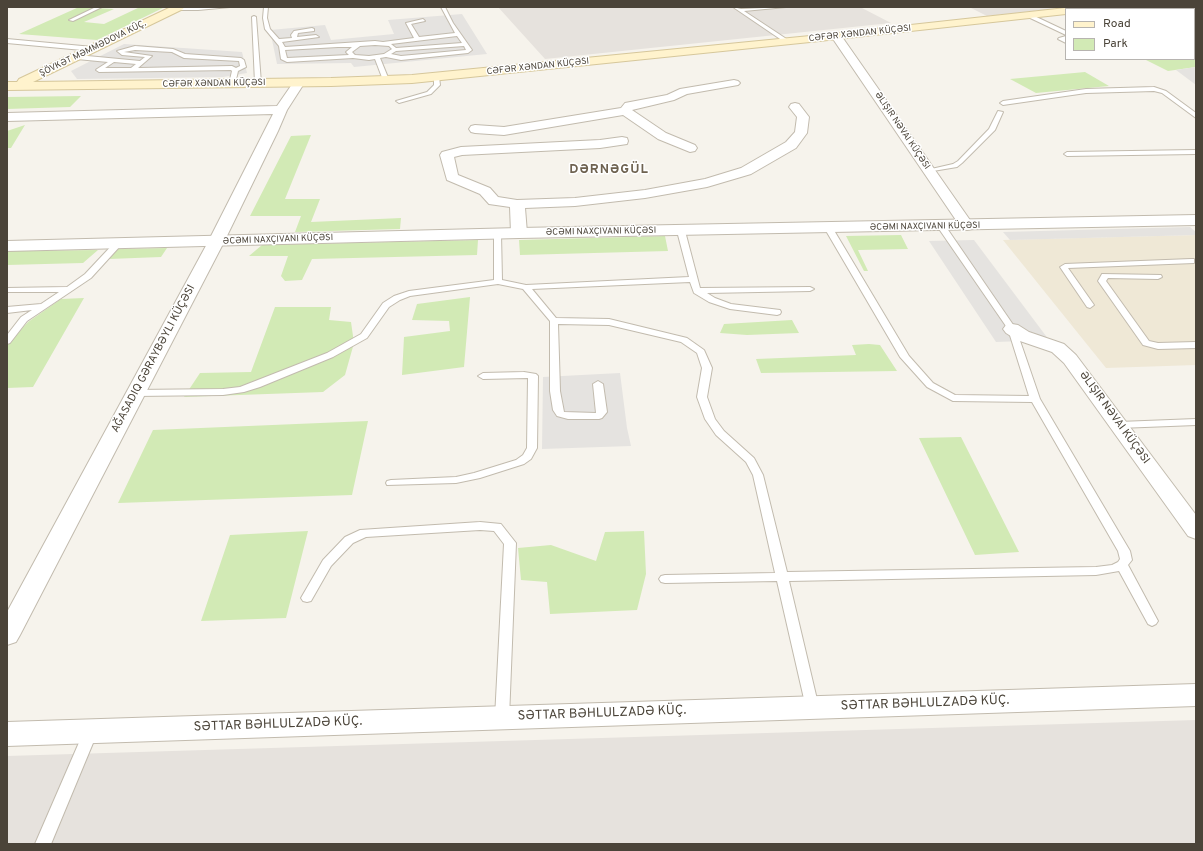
<!DOCTYPE html>
<meta charset="utf-8">
<style>
body{margin:0}
#map{position:relative;width:1203px;height:851px;overflow:hidden;background:#f6f3ec;font-family:Overpass,sans-serif}
canvas{display:block}
.frame{position:absolute;inset:0;border:8px solid #4b4439;pointer-events:none}
.legend{position:absolute;left:1065px;top:8px;width:130px;height:52px;box-sizing:border-box;background:#fff;border:1px solid #b7b4b0;margin:0;padding:5px 7px;list-style:none;font-size:12px;color:#4b4439}
.legend li{display:flex;align-items:center;gap:8px;height:20px}
.legend b{width:20px;border:1px solid #b7b4b0}
</style>
<div id="map">
<canvas width="1203" height="851"></canvas>
<div class="frame"></div>
<ul class="legend">
<li><b style="height:5px;background:#fff3cd"></b>Road</li>
<li><b style="height:11px;background:#d2eab5"></b>Park</li>
</ul>
</div>
<script>
const ctx = document.querySelector('canvas').getContext('2d');
ctx.lineJoin = 'round';
function fillPath(path, color) {
  ctx.fillStyle = color;
  ctx.fill(path, 'evenodd');
}
function toPath(rows) {
  const path = new Path2D();
  for (const r of rows) {
    path.moveTo(r[0], r[1]);
    for (let i = 2; i < r.length; i += 2) path.lineTo(r[i], r[i + 1]);
  }
  return path;
}
function trace(path, color, width, dash) {
  ctx.strokeStyle = color;
  ctx.lineWidth = width;
  ctx.lineCap = dash ? 'butt' : 'round';
  ctx.setLineDash(dash || []);
  ctx.stroke(path);
}
function label(font, color, halo, rows, align = 'center') {
  ctx.font = font + ' Overpass,sans-serif';
  ctx.lineWidth = 3;
  ctx.setLineDash([]);
  ctx.textBaseline = 'middle';
  ctx.strokeStyle = halo;
  ctx.fillStyle = color;
  for (const [text, x, y, turn = 0] of rows) {
    ctx.save();
    ctx.translate(x, y);
    ctx.rotate((+turn || 0) * Math.PI / 180);
    ctx.textAlign = isNaN(turn) ? turn : align;
    if (halo) ctx.strokeText(text, 0, 0);
    ctx.fillText(text, 0, 0);
    ctx.restore();
  }
}
const industrial = toPath([
 [498,7,873,7,862,8,891,23,545,59],
 [969,7,1072,7,987,16],
 [1196,720,1196,844,7,844,7,756]
]);
const education = toPath([
 [1196,235,1196,365,1106,368,1003,240]
]);
const green = toPath([
 [79,7,114,9,84,22,104,24,140,7,165,7,97,40,19,34],
 [1157,7,1196,7,1196,67,1168,71,1144,59,1194,59,1194,9,1138,9],
 [1085,72,1109,86,1036,93,1010,79],
 [81,96,70,107,7,109,7,97],
 [25,125,11,148,7,148,7,131],
 [311,135,285,199,320,199,311,222,401,218,400,229,295,232,301,216,250,216,291,136],
 [901,235,908,249,858,250,868,271,864,271,846,236],
 [665,236,668,251,520,255,519,240],
 [478,240,477,255,312,259,302,280,285,281,281,276,288,256,249,256,262,245],
 [167,248,161,257,109,259,117,249],
 [98,250,83,263,7,265,7,251],
 [470,297,464,367,402,375,404,337,450,331,449,321,412,320,417,304],
 [84,298,33,387,7,388,7,345,28,322,61,299],
 [275,307,331,307,329,320,351,322,354,343,345,375,323,392,184,397,200,373,251,372],
 [792,320,799,333,747,335,720,333,724,324],
 [869,344,880,345,897,371,761,373,756,359,856,355,852,345],
 [368,421,352,495,118,503,153,430],
 [961,437,1019,552,975,555,919,438],
 [308,531,286,618,201,621,230,535],
 [644,531,646,574,637,610,550,614,547,582,521,580,518,548,551,545,596,561,605,532]
]);
const parking = toPath([
 [462,14,487,54,354,67,351,63,277,64,270,30,325,25,331,40,394,34,388,20],
 [124,44,242,52,247,73,223,77,77,79,71,71],
 [1196,67,1196,85,1176,70],
 [1190,227,1196,232,1196,235,1010,240,1003,232],
 [974,240,1049,340,996,342,929,241],
 [620,373,627,428,631,446,542,449,543,377]
]);
const service = toPath([
 [96,7,102,7,73,21,69,20,96,7],
 [230,7,198,10,175,10,173,9,175,8,230,7],
 [264,7,268,7,267,18,270,29,279,39,292,38,291,35,294,31,312,28,314,29,314,31,298,33,297,37,316,35,319,37,282,42,285,47,375,41,383,42,414,38,406,23,423,19,425,21,411,24,419,37,455,33,441,7,445,7,453,23,472,50,468,53,401,60,386,57,380,58,389,80,386,82,383,80,375,59,369,60,353,58,287,62,281,59,279,46,265,29,263,18,264,7],
 [457,36,462,43,396,48,391,44,457,36],
 [375,45,389,46,392,49,384,54,369,56,355,55,352,52,360,46,375,45],
 [464,46,466,50,401,56,391,54,396,51,464,46],
 [338,47,352,47,346,52,349,55,287,58,285,50,338,47],
 [733,7,741,9,786,7,744,11,791,42,786,43,733,7],
 [1026,14,1030,14,1066,31,1066,35,1026,16,1026,14],
 [254,16,256,17,261,83,258,85,255,83,252,17,254,16],
 [1066,36,1066,43,1058,39,1059,38,1066,36],
 [7,39,93,47,96,49,93,51,7,43,7,39],
 [135,46,173,49,185,54,241,58,244,60,246,67,238,71,235,84,232,86,229,84,232,71,231,70,99,72,96,70,97,69,108,62,77,59,74,57,77,55,140,61,145,57,122,55,117,51,135,46],
 [135,50,172,52,184,58,239,61,240,66,236,68,232,66,140,68,138,68,152,56,124,52,135,50],
 [114,62,136,64,131,68,105,68,114,62],
 [434,76,439,77,440,85,431,94,399,103,396,101,427,92,434,85,434,76],
 [1154,87,1166,91,1196,113,1196,118,1162,93,1154,91,1086,93,1003,105,1000,103,1003,101,1086,89,1154,87],
 [998,111,1003,112,995,130,962,163,957,167,927,172,927,170,953,164,958,161,989,129,998,111],
 [1196,150,1196,154,1067,156,1064,154,1067,152,1196,150],
 [938,224,944,224,1016,329,1040,399,1130,551,1132,560,1128,565,1158,621,1156,624,1152,626,1148,624,1119,571,1096,575,789,581,819,708,817,712,812,714,807,712,777,581,665,583,661,582,659,579,661,576,665,575,775,573,753,475,746,462,716,435,705,419,697,397,702,368,697,353,681,342,609,325,558,324,560,391,564,412,596,413,593,384,598,381,603,384,607,412,602,418,599,419,568,419,557,416,553,410,550,391,550,321,523,289,498,284,410,296,400,300,389,307,367,338,333,357,260,387,244,392,223,395,135,396,130,393,135,390,223,389,240,387,327,353,361,334,383,303,394,296,409,291,494,280,494,232,497,232,501,234,502,280,526,285,689,277,677,231,681,229,685,231,700,288,810,287,814,289,810,291,707,293,715,298,731,304,780,310,781,312,780,314,777,315,730,309,709,302,694,293,690,282,532,289,556,318,609,319,687,338,704,350,712,368,707,397,715,419,724,431,754,458,763,475,787,572,1096,567,1112,565,1118,562,1120,559,1118,551,1032,402,953,401,927,387,900,357,825,229,829,227,832,227,909,356,933,383,955,395,1029,396,1008,329,937,226,938,224],
 [115,242,118,242,122,244,91,278,27,321,10,343,7,344,7,335,21,317,32,310,7,313,7,307,41,304,59,292,7,292,7,288,67,287,85,274,115,242],
 [1191,259,1194,259,1194,263,1068,268,1094,305,1090,308,1087,307,1060,267,1065,264,1191,259],
 [1102,274,1161,275,1162,277,1158,279,1108,278,1106,281,1149,341,1158,343,1196,342,1196,348,1158,349,1143,345,1098,281,1102,274],
 [524,372,536,374,538,376,537,448,531,459,524,464,480,478,456,483,387,485,386,483,387,481,391,480,456,477,474,473,516,460,523,455,527,448,528,378,483,379,478,376,483,373,524,372],
 [1196,419,1196,425,1119,428,1114,425,1119,422,1196,419],
 [480,522,501,524,516,543,509,718,507,722,502,724,497,722,495,718,504,544,494,531,480,530,366,537,353,543,331,566,311,601,307,602,303,601,301,598,323,560,345,537,360,530,480,522],
 [91,725,96,727,98,731,51,844,35,844,84,731,86,727,91,725]
]);
const minor = toPath([
 [836,33,840,34,972,223,974,226,972,229,967,230,962,229,831,36,836,33],
 [299,79,303,80,305,82,287,110,278,131,224,242,20,635,16,642,7,645,7,612,208,242,273,114,7,121,7,113,277,106,295,80,299,79],
 [734,80,738,81,740,83,738,85,687,94,674,100,632,110,666,133,695,145,697,148,695,151,690,152,658,139,623,115,504,135,475,133,471,132,469,129,471,126,475,125,504,127,621,108,625,103,667,95,680,89,734,80],
 [795,103,799,104,809,117,807,133,796,148,751,174,707,187,645,198,575,206,525,208,527,233,524,236,519,238,514,236,511,233,510,207,489,204,480,194,447,180,440,155,442,152,461,147,600,140,622,137,627,138,628,141,627,144,600,148,462,155,454,157,458,175,490,188,498,197,517,200,575,198,645,190,705,179,741,168,786,142,795,132,797,117,789,107,791,104,795,103],
 [1012,324,1018,325,1029,332,1064,344,1076,355,1196,515,1196,539,1188,536,1064,363,1052,352,1017,340,1006,333,1003,329,1006,325,1012,324],
 [1196,684,1196,706,7,746,7,722,1196,684]
]);
const tertiary = toPath([
 [1196,215,1196,225,519,238,7,251,7,241,519,228,1196,215]
]);
const secondary = toPath([
 [171,7,184,7,183,9,33,82,331,78,412,75,810,36,1066,8,1070,9,1066,9,1066,14,810,42,412,83,331,86,7,90,7,82,17,82,19,79,171,7],
 [1082,7,1109,7,1108,9,1081,9,1082,7]
]);
const farStreetnames = [
 ["CƏFƏR XƏNDAN KÜÇƏSI",860,34,-6],
 ["ŞÖVKƏT MƏMMƏDOVA KÜÇ.",93,49,-26],
 ["CƏFƏR XƏNDAN KÜÇƏSI",538,67,-6],
 ["CƏFƏR XƏNDAN KÜÇƏSI",214,84,-1],
 ["ƏLIŞIR NƏVAI KÜÇƏSI",902,131,56],
 ["ƏCƏMI NAXÇIVANI KÜÇƏSI",925,227,-1],
 ["ƏCƏMI NAXÇIVANI KÜÇƏSI",601,232,-1],
 ["ƏCƏMI NAXÇIVANI KÜÇƏSI",278,240,-2]
];
const streetNames = [
 ["AĞASADIQ GƏRAYBƏYLI KÜÇƏSI",154,359,-62],
 ["ƏLIŞIR NƏVAI KÜÇƏSI",1114,418,54]
];
const farDistrictnames = [
 ["DƏRNƏGÜL",609,170]
];
const nearStreetnames = [
 ["SƏTTAR BƏHLULZADƏ KÜÇ.",925,704,-2],
 ["SƏTTAR BƏHLULZADƏ KÜÇ.",602,714,-2],
 ["SƏTTAR BƏHLULZADƏ KÜÇ.",278,725,-2]
];
fillPath(industrial, '#e6e2dd');
fillPath(education, '#efe8d6');
fillPath(green, '#d2eab5');
fillPath(parking, '#e5e3e0');
trace(service, '#c2bbae', 2);
trace(minor, '#c2bbae', 2);
trace(tertiary, '#c2bbae', 2);
trace(secondary, '#d6c79b', 2);
fillPath(service, '#fff');
fillPath(minor, '#fff');
fillPath(tertiary, '#fff');
fillPath(secondary, '#fff3cd');
label('9px', '#4b4439', '#fff', farStreetnames);
label('11px', '#4b4439', '#fff', streetNames);
ctx.letterSpacing = '1px';
label('bold 13px', '#6e6250', '#fff', farDistrictnames);
ctx.letterSpacing = '0px';
label('13px', '#4b4439', '#fff', nearStreetnames);
</script>
